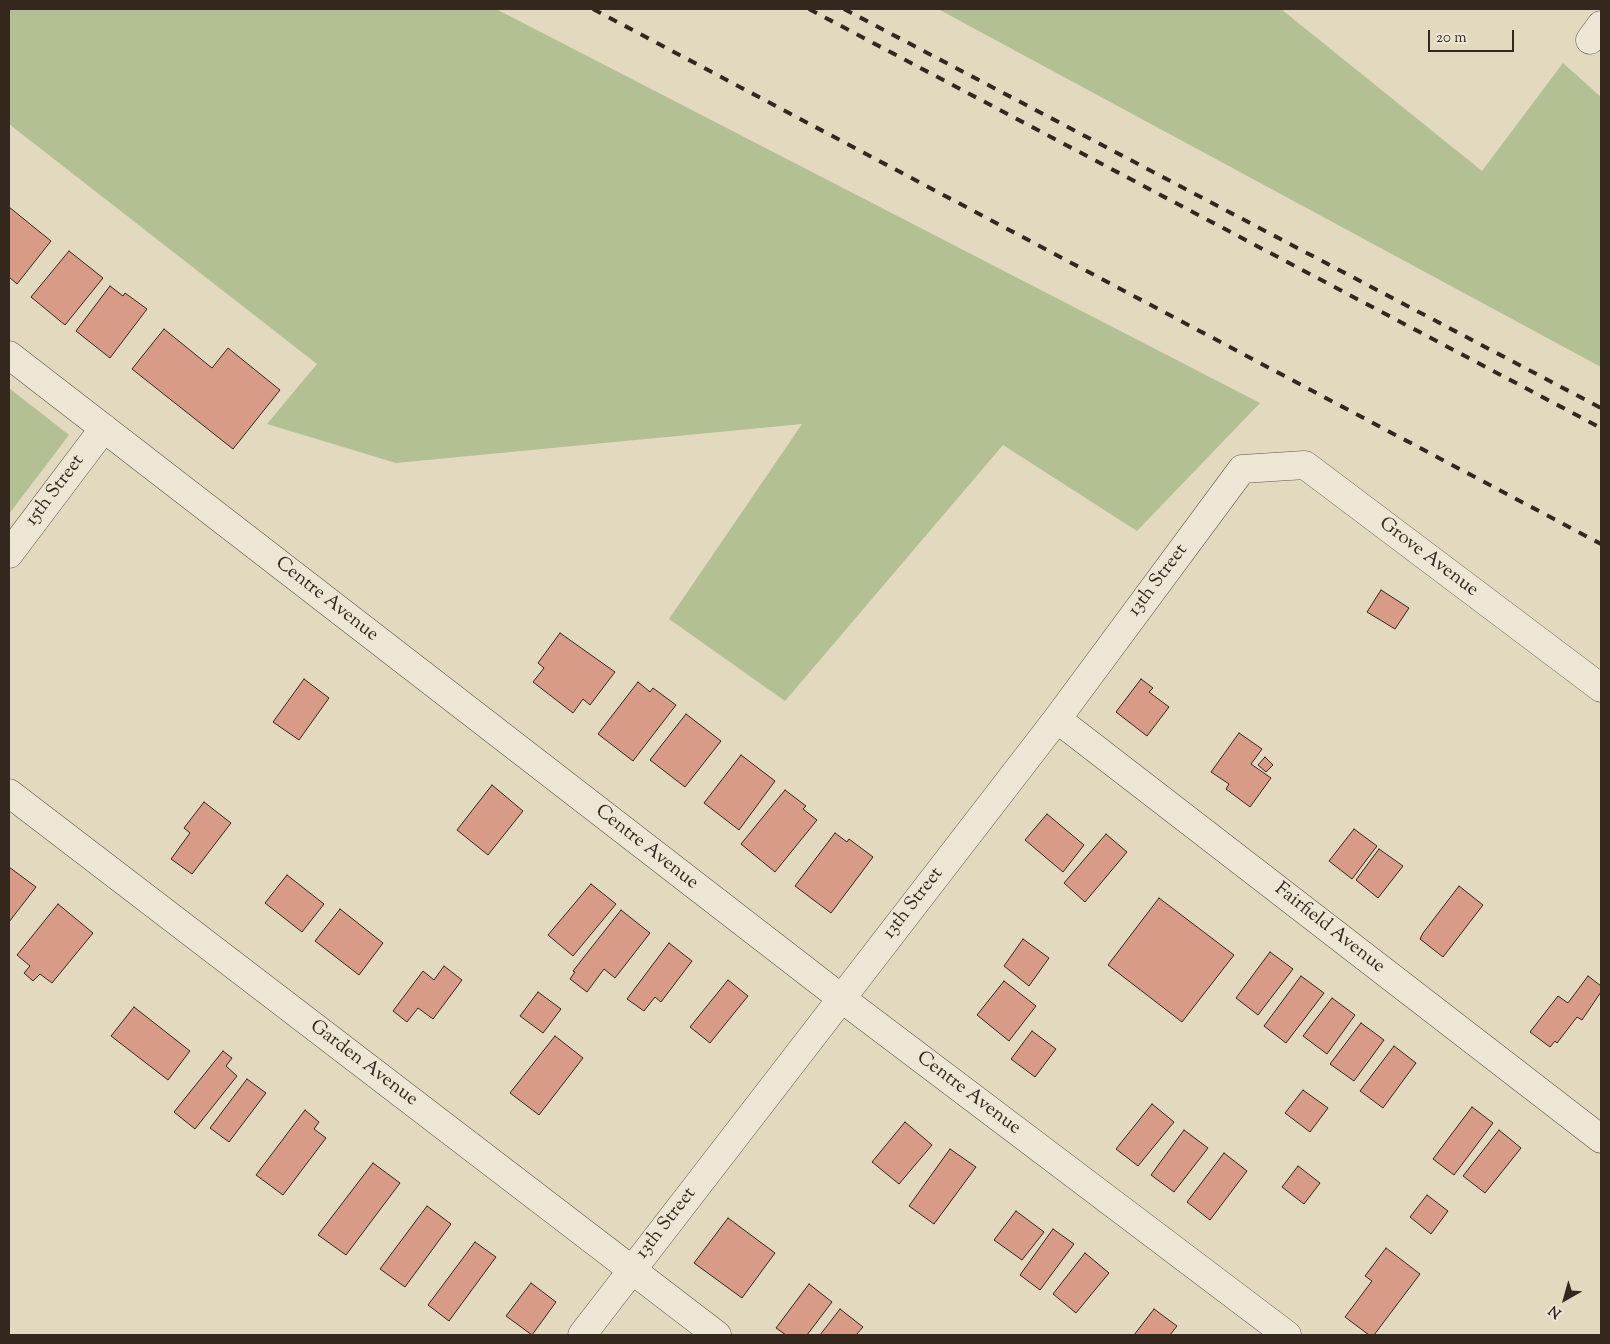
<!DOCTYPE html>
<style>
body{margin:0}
#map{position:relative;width:1610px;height:1344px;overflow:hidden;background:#e3d9bf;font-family:"Sorts Mill Goudy",serif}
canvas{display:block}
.frame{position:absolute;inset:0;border:10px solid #33271e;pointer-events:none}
.north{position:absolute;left:1540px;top:1274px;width:50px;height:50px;-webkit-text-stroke:4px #ede6d5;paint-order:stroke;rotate:218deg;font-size:14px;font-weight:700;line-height:20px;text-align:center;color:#33271e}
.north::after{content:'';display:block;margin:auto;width:18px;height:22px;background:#33271e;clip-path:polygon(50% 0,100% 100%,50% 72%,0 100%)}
.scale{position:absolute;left:1428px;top:30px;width:86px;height:22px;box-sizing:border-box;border:2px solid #33271e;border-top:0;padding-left:6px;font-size:15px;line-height:18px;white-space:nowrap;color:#33271e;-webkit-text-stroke:4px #ede6d5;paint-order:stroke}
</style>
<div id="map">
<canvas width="1610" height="1344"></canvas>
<div class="frame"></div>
<div class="north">N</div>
<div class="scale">20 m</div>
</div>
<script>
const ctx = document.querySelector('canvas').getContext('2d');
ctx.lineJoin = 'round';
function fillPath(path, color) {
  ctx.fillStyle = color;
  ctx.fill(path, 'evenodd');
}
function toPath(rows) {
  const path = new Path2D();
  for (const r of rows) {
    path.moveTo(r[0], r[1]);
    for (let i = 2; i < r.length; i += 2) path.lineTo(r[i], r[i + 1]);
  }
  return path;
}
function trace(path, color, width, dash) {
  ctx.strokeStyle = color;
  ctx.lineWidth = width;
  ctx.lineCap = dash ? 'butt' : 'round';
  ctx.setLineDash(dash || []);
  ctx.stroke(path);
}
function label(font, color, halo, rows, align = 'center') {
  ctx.font = font + ' "Sorts Mill Goudy",serif';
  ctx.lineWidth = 4.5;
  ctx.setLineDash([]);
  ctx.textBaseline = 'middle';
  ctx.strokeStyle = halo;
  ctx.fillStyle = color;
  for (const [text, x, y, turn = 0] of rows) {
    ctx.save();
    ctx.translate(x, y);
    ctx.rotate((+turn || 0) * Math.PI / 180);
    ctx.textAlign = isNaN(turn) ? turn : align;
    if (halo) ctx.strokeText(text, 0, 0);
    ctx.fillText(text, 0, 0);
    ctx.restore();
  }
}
const green = toPath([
 [9,9,496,9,1260,403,1137,531,1003,445,785,701,669,619,802,424,396,463,267,424,317,364,9,124],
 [938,9,1281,9,1482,171,1563,63,1601,97,1601,367],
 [9,388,69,435,9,514]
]);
const building = toPath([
 [9,207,51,241,17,284,9,277,9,207],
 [69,251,103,278,65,325,31,297,69,251],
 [110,286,123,296,125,293,147,309,110,358,76,331,110,286],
 [164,329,212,368,228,348,280,390,233,449,132,369,164,329],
 [1381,590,1409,608,1395,629,1367,612,1381,590],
 [560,633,615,672,590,705,583,699,573,713,533,682,544,668,538,663,560,633],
 [304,679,329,698,299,740,273,722,304,679],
 [1141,679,1153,688,1149,692,1169,707,1147,736,1116,712,1141,679],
 [638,682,650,692,653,688,676,705,633,761,598,734,638,682],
 [686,714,721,741,685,787,650,760,686,714],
 [1239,733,1262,749,1251,764,1271,778,1250,807,1226,789,1229,784,1211,772,1239,733],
 [741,755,775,781,739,830,704,803,741,755],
 [1265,757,1273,765,1266,772,1258,765,1265,757],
 [492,785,523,811,488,855,457,830,492,785],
 [785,790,806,806,803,809,817,820,775,872,741,844,785,790],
 [204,802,231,823,192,874,171,859,190,833,184,828,204,802],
 [1047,814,1084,845,1063,872,1025,840,1047,814],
 [1354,829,1377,846,1352,879,1329,861,1354,829],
 [835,833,847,842,849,839,873,857,831,913,795,886,835,833],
 [1106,834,1127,852,1085,902,1064,883,1106,834],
 [1379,849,1403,866,1378,898,1356,880,1379,849],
 [9,867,36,887,9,922,9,867],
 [287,875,324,904,302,932,265,903,287,875],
 [591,884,616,904,573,956,548,935,591,884],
 [1459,886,1483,905,1443,957,1420,939,1423,933,1459,886],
 [1159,898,1234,955,1182,1022,1108,965,1159,898],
 [58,904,93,933,52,983,40,974,33,981,24,973,30,966,17,955,58,904],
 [340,909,383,943,359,975,315,941,340,909],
 [621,910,650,933,615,978,604,969,587,992,570,979,575,972,573,971,621,910],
 [1023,939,1049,958,1029,986,1004,966,1023,939],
 [669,943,692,961,661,1002,655,997,644,1011,627,999,669,943],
 [1270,952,1293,969,1258,1015,1236,998,1270,952],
 [444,966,462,980,433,1019,418,1008,407,1022,393,1011,423,971,434,980,444,966],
 [1301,976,1324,993,1286,1043,1264,1026,1301,976],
 [1588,976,1601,986,1601,992,1582,1020,1577,1017,1557,1043,1555,1041,1550,1047,1530,1032,1558,996,1568,1003,1588,976],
 [728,980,748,996,710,1043,690,1027,728,980],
 [1004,981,1036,1006,1009,1041,977,1015,1004,981],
 [538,992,561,1009,543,1033,520,1016,538,992],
 [1332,998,1355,1015,1327,1054,1303,1036,1332,998],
 [134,1007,190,1051,168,1080,111,1036,134,1007],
 [1361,1023,1384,1040,1354,1081,1330,1064,1361,1023],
 [1032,1031,1056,1049,1035,1077,1011,1059,1032,1031],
 [555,1036,583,1058,539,1115,510,1093,555,1036],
 [1394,1046,1416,1063,1383,1108,1360,1091,1394,1046],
 [223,1051,232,1058,226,1066,237,1076,195,1129,174,1112,223,1051],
 [247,1079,266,1093,229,1142,210,1128,247,1079],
 [1303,1090,1328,1108,1310,1132,1285,1113,1303,1090],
 [1152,1104,1174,1122,1138,1166,1116,1149,1152,1104],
 [1472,1107,1493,1123,1454,1175,1433,1159,1472,1107],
 [305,1110,319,1122,314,1129,326,1138,283,1195,256,1175,305,1110],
 [905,1122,932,1145,899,1184,872,1162,905,1122],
 [1184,1130,1208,1148,1174,1192,1151,1175,1184,1130],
 [1499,1130,1521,1148,1485,1193,1463,1176,1499,1130],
 [950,1149,976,1167,934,1224,909,1206,950,1149],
 [1224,1153,1247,1171,1210,1220,1187,1202,1224,1153],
 [373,1163,400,1183,346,1255,318,1235,373,1163],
 [1298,1166,1320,1183,1304,1204,1282,1187,1298,1166],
 [1427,1195,1448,1211,1431,1234,1410,1217,1427,1195],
 [427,1206,451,1224,405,1287,380,1269,427,1206],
 [1016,1211,1044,1232,1022,1260,994,1240,1016,1211],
 [728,1218,775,1253,742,1298,694,1263,728,1218],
 [1053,1229,1074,1244,1040,1290,1020,1275,1053,1229],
 [475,1242,496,1257,449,1321,428,1305,475,1242],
 [1386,1248,1420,1274,1374,1335,1369,1335,1345,1317,1372,1281,1365,1276,1386,1248],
 [1085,1253,1109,1273,1076,1313,1053,1294,1085,1253],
 [531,1283,556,1302,532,1335,506,1316,531,1283],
 [809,1284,832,1302,807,1335,786,1335,776,1328,809,1284],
 [840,1309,863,1327,856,1335,820,1335,840,1309],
 [1154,1309,1177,1326,1170,1335,1134,1335,1154,1309]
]);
const minor = toPath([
 [1590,40,1601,25],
 [9,355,841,998,1287,1335],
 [9,554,104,428],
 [1057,719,1601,1139],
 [9,793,717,1335],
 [582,1335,1057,719,1242,469,1305,465,1601,688]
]);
const rail = toPath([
 [593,9,1601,544],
 [809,9,1601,428],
 [844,9,1601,408]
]);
const streetNames = [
 ["15th Street",56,491,-53],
 ["Grove Avenue",1428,558,37],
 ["13th Street",1159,581,-53],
 ["Centre Avenue",326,600,38],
 ["Centre Avenue",646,848,38],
 ["13th Street",914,904,-52],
 ["Fairfield Avenue",1329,929,38],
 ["Garden Avenue",363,1064,37],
 ["Centre Avenue",968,1094,37],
 ["13th Street",667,1224,-52]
];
fillPath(green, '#b2c094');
fillPath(building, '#d89b87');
trace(building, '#33271e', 1);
trace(minor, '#5f5446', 29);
trace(minor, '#ede6d5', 28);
trace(rail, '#33271e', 4, [9, 9]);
label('19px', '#33271e', '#ede6d5', streetNames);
</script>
